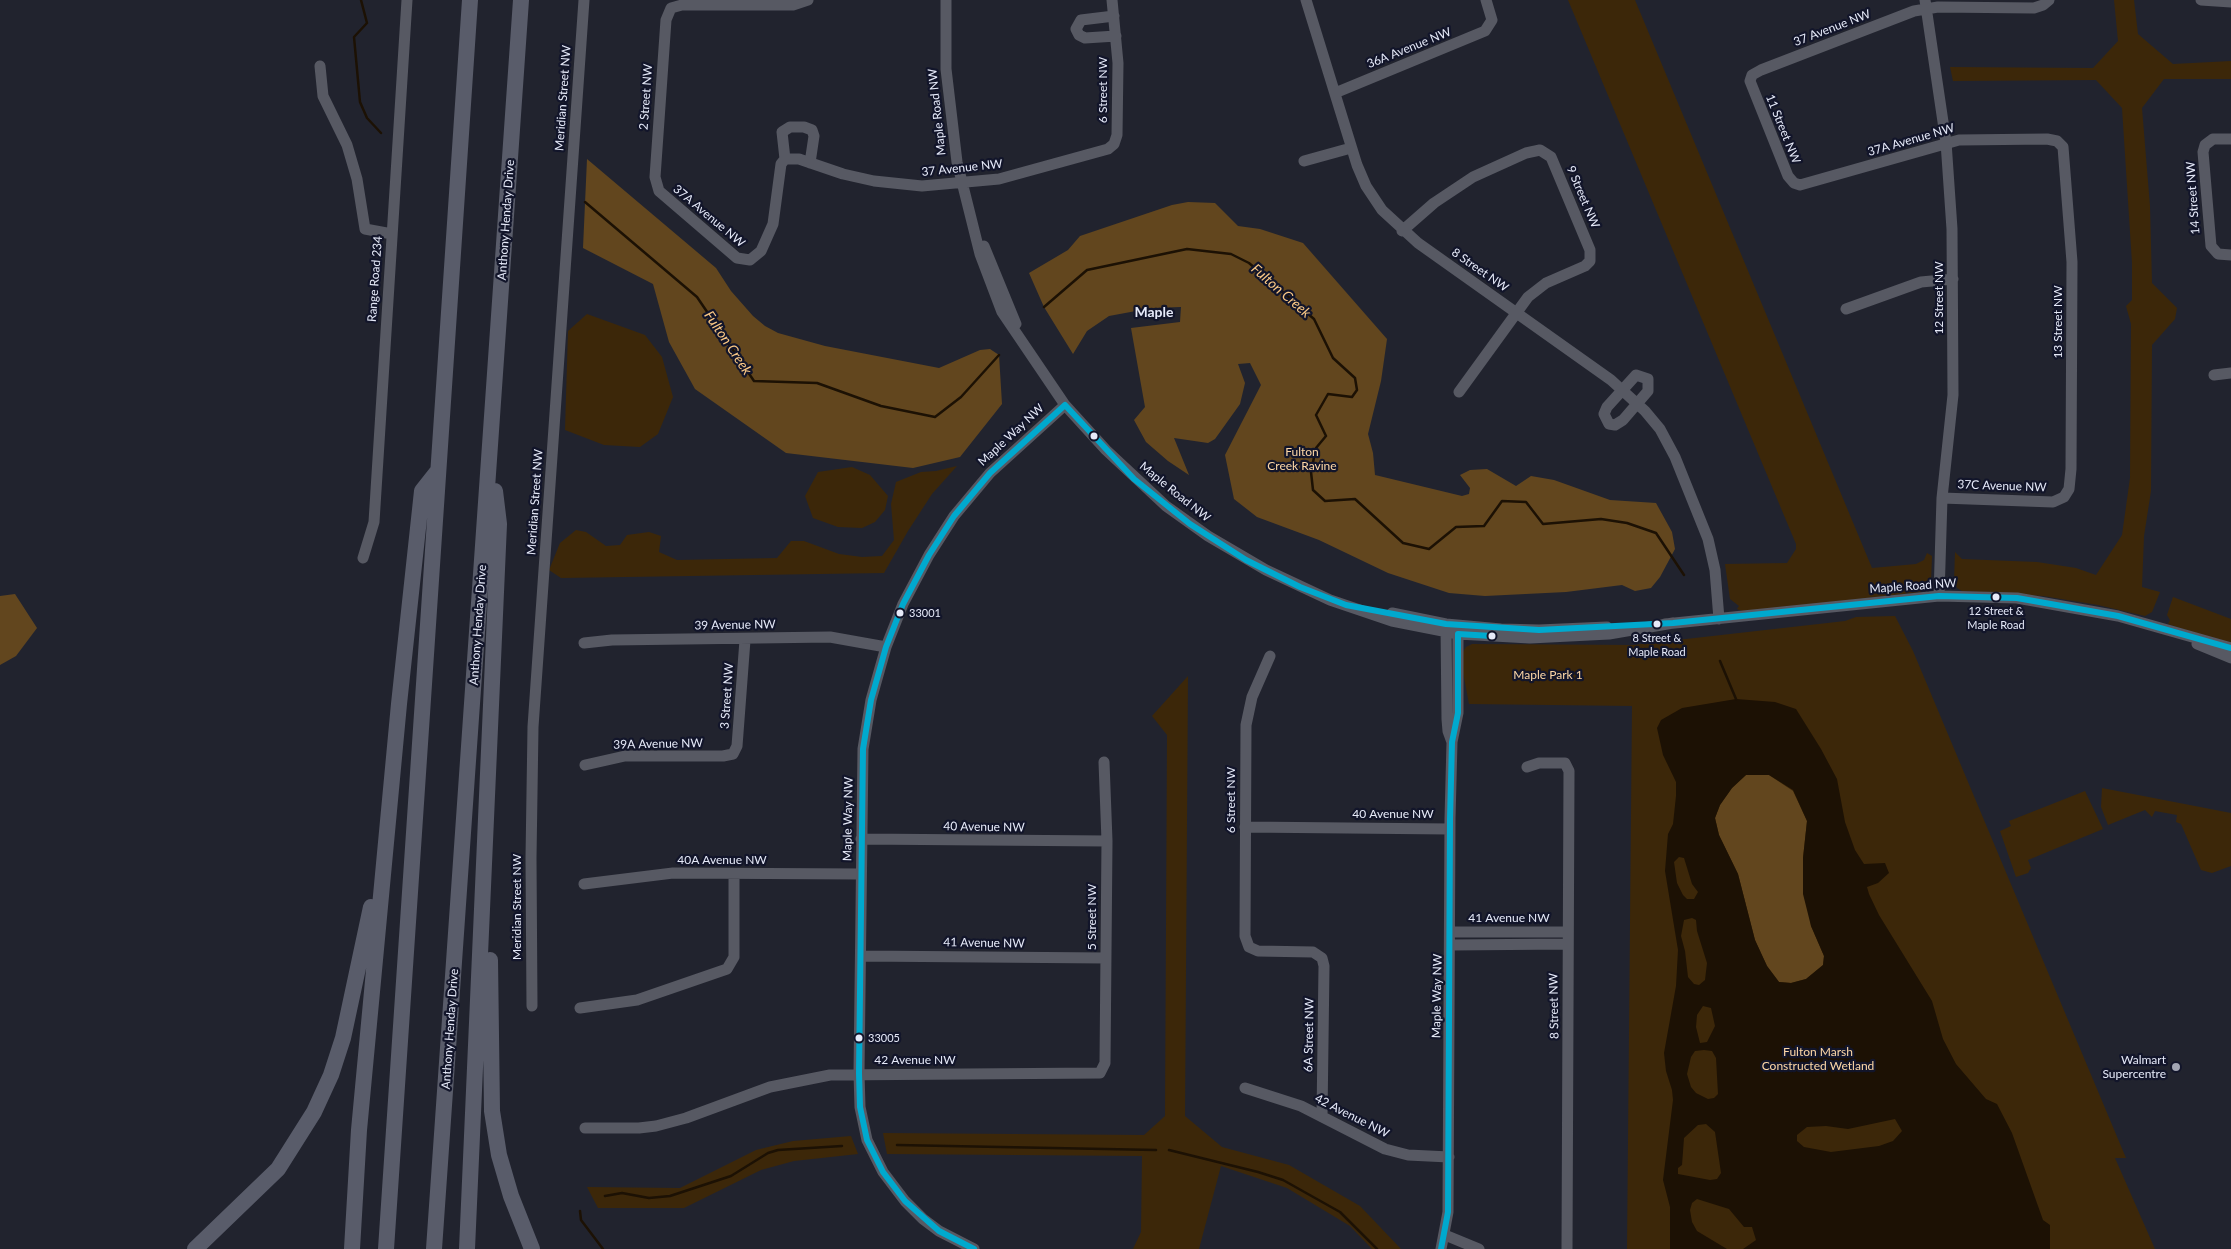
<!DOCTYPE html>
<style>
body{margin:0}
canvas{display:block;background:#21232e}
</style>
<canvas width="2231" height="1249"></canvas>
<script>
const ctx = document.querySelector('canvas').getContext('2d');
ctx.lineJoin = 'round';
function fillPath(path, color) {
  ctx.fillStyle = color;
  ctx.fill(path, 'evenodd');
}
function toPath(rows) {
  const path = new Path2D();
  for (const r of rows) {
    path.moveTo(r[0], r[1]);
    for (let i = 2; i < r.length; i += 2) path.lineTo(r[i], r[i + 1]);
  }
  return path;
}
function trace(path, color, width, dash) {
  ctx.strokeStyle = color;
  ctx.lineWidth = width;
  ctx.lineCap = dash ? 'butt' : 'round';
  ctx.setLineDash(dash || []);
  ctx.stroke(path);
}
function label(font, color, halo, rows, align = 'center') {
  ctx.font = font + ' Lato,sans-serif';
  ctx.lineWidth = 4.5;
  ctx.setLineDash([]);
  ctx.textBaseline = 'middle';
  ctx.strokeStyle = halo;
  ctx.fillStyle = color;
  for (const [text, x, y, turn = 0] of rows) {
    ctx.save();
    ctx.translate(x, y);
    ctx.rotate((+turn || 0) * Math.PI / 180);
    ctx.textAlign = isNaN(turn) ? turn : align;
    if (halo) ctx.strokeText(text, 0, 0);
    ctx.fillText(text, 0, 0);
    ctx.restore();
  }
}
const green = toPath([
 [1568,0,1635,0,1872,568,1916,564,1924,560,1927,553,1932,556,1931,582,1925,585,1921,592,1744,612,1737,609,1739,606,1730,599,1725,564,1787,563,1796,549,1796,544],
 [2114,0,2134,0,2138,34,2173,64,2231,61,2231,79,2164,79,2142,108,2150,206,2152,283,2177,308,2175,319,2152,345,2151,491,2144,536,2142,587,2160,592,2152,612,2145,616,2098,605,2043,596,1962,591,1957,588,1954,582,1955,552,1962,559,2037,562,2076,568,2096,575,2122,535,2130,478,2131,324,2126,306,2132,300,2132,263,2122,108,2096,80,1953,81,1950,67,2093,68,2118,41],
 [587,314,645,335,662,357,673,397,658,434,640,447,604,445,565,430,568,331],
 [957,466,932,494,908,531,884,573,561,578,549,570,560,543,576,530,586,532,606,546,620,545,627,535,649,532,661,536,659,552,677,560,777,558,791,541,804,541,839,554,862,557,882,556,894,540,891,504,896,482,921,472,936,471],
 [852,467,870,475,888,496,885,510,875,522,862,528,838,527,813,518,805,496,818,472],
 [2173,597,2231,619,2231,646,2168,624,2170,620,2167,615],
 [1895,616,1913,651,2126,1158,2115,1158,2155,1249,1627,1249,1632,706,1469,704,1463,672,1463,652,1466,647,1472,644,1633,645,1845,621,1856,617],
 [1188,676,1185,1116,1222,1147,1289,1165,1360,1206,1401,1249,1372,1249,1350,1226,1287,1188,1221,1166,1199,1249,1133,1249,1141,1232,1142,1156,887,1154,883,1133,1144,1135,1165,1116,1167,735,1152,716],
 [2102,788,2231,813,2231,866,2212,873,2201,870,2181,824,2176,822,2177,815,2155,811,2152,817,2145,810,2108,825,2101,807],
 [2085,791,2103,829,2028,860,2031,868,2028,873,2016,877,2000,831,2011,826,2009,821],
 [851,1136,858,1154,794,1161,761,1170,684,1208,598,1208,587,1187,680,1188,756,1150,793,1141]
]);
const forest = toPath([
 [587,159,716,268,731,291,753,316,765,326,778,333,825,346,939,368,980,350,990,349,999,355,1002,404,960,457,913,468,786,453,695,389,669,342,653,284,583,248],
 [1188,202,1215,203,1238,226,1260,229,1303,243,1387,339,1381,381,1368,434,1373,453,1375,475,1462,496,1469,494,1470,488,1460,475,1470,470,1487,469,1516,486,1531,476,1554,480,1610,500,1656,503,1672,532,1675,549,1660,577,1651,588,1635,591,1622,585,1566,592,1485,596,1449,593,1388,573,1319,540,1257,517,1234,499,1225,455,1261,385,1250,363,1238,364,1245,383,1240,404,1215,439,1208,443,1174,438,1189,475,1168,461,1146,442,1134,420,1145,407,1131,328,1180,322,1181,307,1152,308,1109,316,1087,331,1073,354,1044,307,1029,273,1068,250,1080,236,1172,205],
 [15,594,37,628,16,656,0,665,0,596],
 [1746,775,1769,775,1793,791,1807,821,1803,858,1811,926,1824,956,1823,965,1806,979,1791,983,1779,982,1767,966,1755,940,1738,874,1719,835,1715,818,1720,805,1732,788]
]);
const water = toPath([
 [1736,699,1775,702,1796,709,1821,749,1837,779,1845,822,1855,850,1864,864,1885,863,1889,873,1878,883,1867,887,1869,894,1879,915,1932,1001,1943,1039,1956,1064,1986,1099,1997,1104,2012,1133,2043,1220,2050,1225,2050,1249,1743,1249,1756,1240,1752,1227,1744,1227,1729,1209,1697,1199,1692,1203,1690,1210,1692,1222,1697,1231,1727,1249,1670,1249,1670,1207,1663,1180,1673,1100,1672,1090,1666,1071,1664,1053,1676,986,1678,950,1665,871,1668,834,1673,824,1676,796,1676,782,1663,755,1657,728,1661,720,1682,708],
 [1746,775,1769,775,1793,790,1807,821,1803,858,1803,894,1811,926,1824,956,1823,965,1806,979,1791,983,1779,982,1767,966,1755,940,1738,874,1719,835,1715,818,1720,805,1732,788],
 [1679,857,1684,858,1692,884,1698,892,1694,899,1687,899,1683,895,1677,883,1674,862],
 [1692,918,1696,920,1697,931,1707,963,1705,980,1699,985,1694,984,1688,977,1685,951,1681,936,1684,920],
 [1703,1006,1711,1008,1715,1026,1707,1042,1700,1043,1696,1027,1697,1015],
 [1704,1050,1712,1051,1716,1058,1718,1094,1714,1098,1708,1099,1696,1093,1691,1087,1687,1074,1691,1057,1695,1051],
 [1895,1119,1902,1131,1893,1141,1879,1146,1831,1152,1804,1147,1797,1141,1797,1135,1807,1127,1826,1126,1848,1129],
 [1706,1124,1715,1132,1721,1173,1717,1179,1710,1180,1678,1174,1678,1168,1682,1165,1684,1138,1698,1125]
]);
const stream = toPath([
 [361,0,367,23,354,37,360,102,367,118,381,133],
 [585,202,697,297,754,381,817,383,881,406,935,417,961,397,999,355],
 [1044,307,1087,270,1187,249,1231,254,1249,263,1314,319,1333,358,1355,378,1357,390,1352,397,1328,394,1316,415,1326,436,1316,448,1311,472,1313,490,1325,501,1355,499,1403,543,1429,549,1456,527,1484,526,1502,501,1526,502,1543,524,1601,519,1627,523,1656,533,1684,575],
 [1720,661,1736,699],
 [897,1145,1156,1150],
 [1169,1150,1258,1172,1283,1180,1340,1212,1377,1249],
 [605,1196,622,1193,649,1198,670,1196,731,1176,768,1153,778,1150,842,1146],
 [580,1211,581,1220,603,1249]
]);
const minor = toPath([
 [946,0,946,69,957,162,980,254,1002,312,1065,405,1106,450,1166,506,1208,536,1266,570,1330,600,1392,621,1458,634,1530,638,1609,634,1673,623],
 [1306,0,1357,165,1366,186,1382,210,1418,243,1611,380,1645,411,1660,429,1675,457,1708,539,1715,570,1719,619],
 [1925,0,1946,142,1952,229,1953,395,1942,498,1939,596],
 [2201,0,2231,2],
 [1114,16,1081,20,1076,29,1079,35,1085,38,1116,36],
 [320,66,323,96,347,145,357,179,365,229,392,234],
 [1335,93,1485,31,1492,20,1486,0],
 [2231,139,2213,139,2205,145,2203,152,2211,246,2218,254,2231,255],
 [785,159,781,164,773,224,761,251,750,260,737,258,659,191,655,177,666,20,671,8,682,5,793,5,808,0],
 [785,159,799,159,843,174,874,181,922,186,999,179,1108,149,1114,144,1117,135,1118,63,1112,0],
 [785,159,782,132,790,127,804,127,812,130,814,136,810,163],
 [1304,161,1351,148],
 [1402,231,1434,203,1473,177,1526,153,1540,150,1551,157,1590,250,1590,261,1585,266,1546,283,1528,297,1459,392],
 [984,246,1016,324],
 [1846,309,1921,282,1953,279],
 [1636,375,1648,379,1648,391,1623,420,1615,425,1609,424,1604,414,1607,407,1636,375],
 [2214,375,2231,373],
 [1942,498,2053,502,2064,497,2069,489,2071,469,2072,262,2063,147,2057,141,2047,139,1959,140,1800,185,1794,183,1788,176,1750,81,1752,75,1761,70,1914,11,1938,7,2034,8,2043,5,2049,0],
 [363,558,374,522,407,0],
 [1392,613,1446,624,1501,629,1539,630,1607,627],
 [1665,624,1939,596,2017,598,2118,616,2231,648],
 [1446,626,1447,719,1448,731,1452,742],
 [584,643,612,640,830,637,886,647],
 [2197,644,2231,658],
 [1270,656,1252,697,1246,725,1245,936,1249,947,1258,951,1313,952,1322,958,1324,966,1322,1117],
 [585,765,625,756,723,756,733,754,737,746,745,640],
 [1527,767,1539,763,1565,763,1569,771,1567,1249],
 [1245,827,1450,829],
 [861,839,1107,841],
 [584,884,673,873,861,874],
 [1451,932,1567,932],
 [1451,945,1567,944],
 [861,956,1106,958],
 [532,1006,531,858,533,727,584,0],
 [580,1008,637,1000,727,969,734,957,734,874],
 [1245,1088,1301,1106,1385,1149,1408,1155,1449,1157],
 [585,1128,639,1128,656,1126,686,1118,770,1087,830,1075,1100,1073,1105,1063,1107,841,1104,762],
 [1445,1235,1479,1249],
 [974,1249,939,1231,923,1219,905,1201,883,1172,867,1140,860,1107,859,1073,863,749,871,700,886,647,903,604,929,555,954,516,990,473,1065,405],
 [1441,1249,1448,1212,1450,819,1452,742,1458,713,1458,627]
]);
const highway = toPath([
 [490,960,492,1111,499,1155,511,1196,532,1249],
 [195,1249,278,1169,314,1112,331,1075,343,1038,371,907],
 [352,1249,359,1130,399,704,422,491,437,472],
 [386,1249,470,0],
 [434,1249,521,0],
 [467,1249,499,524,495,491]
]);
const bus1 = toPath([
 [974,1249,939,1231,905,1201,883,1172,867,1140,860,1107,859,1073,863,749,871,700,886,647,903,604,929,555,954,516,990,473,1065,405,1134,479,1190,524,1246,560,1300,587,1346,605,1446,624,1539,630,1673,623,1939,596,2017,598,2118,616,2231,648],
 [1441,1249,1448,1212,1450,819,1452,742,1458,713,1458,634,1492,636]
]);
const markers = [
 [1094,436,4.5,"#e6eaf9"],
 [1996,597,4.5,"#e6eaf9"],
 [900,613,4.5,"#e6eaf9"],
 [1657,624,4.5,"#e6eaf9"],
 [1492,636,4.5,"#e6eaf9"],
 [859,1038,4.5,"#e6eaf9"],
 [2176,1067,5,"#a1a4b2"]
];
const busNames = [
 ["12 Street &",1996,611],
 ["Maple Road",1996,625],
 ["33001",909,613,"left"],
 ["8 Street &",1657,638],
 ["Maple Road",1657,652],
 ["33005",868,1038,"left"]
];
const streetNames = [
 ["37 Avenue NW",1832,28,-21],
 ["36A Avenue NW",1409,48,-22],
 ["6 Street NW",1103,90,-90],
 ["2 Street NW",646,97,-86],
 ["Meridian Street NW",563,98,-86],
 ["Maple Road NW",937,112,-96],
 ["11 Street NW",1783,129,68],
 ["37A Avenue NW",1911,140,-16],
 ["37 Avenue NW",962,168,-6],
 ["9 Street NW",1583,197,67],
 ["14 Street NW",2193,198,-94],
 ["37A Avenue NW",709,216,40],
 ["Anthony Henday Drive",506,220,-86],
 ["8 Street NW",1480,270,35],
 ["Range Road 234",375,279,-86],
 ["12 Street NW",1939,298,-90],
 ["13 Street NW",2058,322,-90],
 ["Maple Way NW",1011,435,-43],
 ["37C Avenue NW",2002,486,2],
 ["Maple Road NW",1175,492,39],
 ["Meridian Street NW",535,502,-86],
 ["Maple Road NW",1913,586,-4],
 ["Anthony Henday Drive",478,625,-86],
 ["39 Avenue NW",735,625,-1],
 ["3 Street NW",727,696,-86],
 ["39A Avenue NW",658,744,-1],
 ["6 Street NW",1231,800,-90],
 ["40 Avenue NW",1393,814],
 ["Maple Way NW",848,819,-89],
 ["40 Avenue NW",984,827,1],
 ["40A Avenue NW",722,860],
 ["Meridian Street NW",517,907,-90],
 ["5 Street NW",1092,917,-90],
 ["41 Avenue NW",1509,918],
 ["41 Avenue NW",984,943,1],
 ["Maple Way NW",1437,996,-89],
 ["8 Street NW",1554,1006,-91],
 ["Anthony Henday Drive",450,1029,-86],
 ["6A Street NW",1309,1035,-89],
 ["42 Avenue NW",915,1060],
 ["42 Avenue NW",1352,1116,27]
];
const parkNames = [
 ["Fulton",1302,452],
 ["Creek Ravine",1302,466],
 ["Maple Park 1",1548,675],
 ["Fulton Marsh",1818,1052],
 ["Constructed Wetland",1818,1066]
];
const poiNames = [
 ["Walmart",2166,1060],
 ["Supercentre",2166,1074]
];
const waterNames = [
 ["Fulton Creek",1281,291,41],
 ["Fulton Creek",728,343,56]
];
const neighbourhoodNames = [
 ["Maple",1154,312]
];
fillPath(green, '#3c2709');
fillPath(forest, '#62461e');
fillPath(water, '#1c1104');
trace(stream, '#1c1104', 2.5);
trace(minor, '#575963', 11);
trace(highway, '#595c6a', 16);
trace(bus1, '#00a9ce', 6);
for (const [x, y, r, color] of markers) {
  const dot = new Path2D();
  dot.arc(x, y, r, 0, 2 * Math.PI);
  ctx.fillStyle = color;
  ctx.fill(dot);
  trace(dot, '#12152a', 2);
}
label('11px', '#e6eaf9', '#12152a', busNames);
label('12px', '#e6eaf9', '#12152a', streetNames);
label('12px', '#fed8a7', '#12152a', parkNames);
label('12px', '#e6eaf9', '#12152a', poiNames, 'right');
label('italic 14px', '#fac885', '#12152a', waterNames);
label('bold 14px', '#e6eaf9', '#12152a', neighbourhoodNames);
</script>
